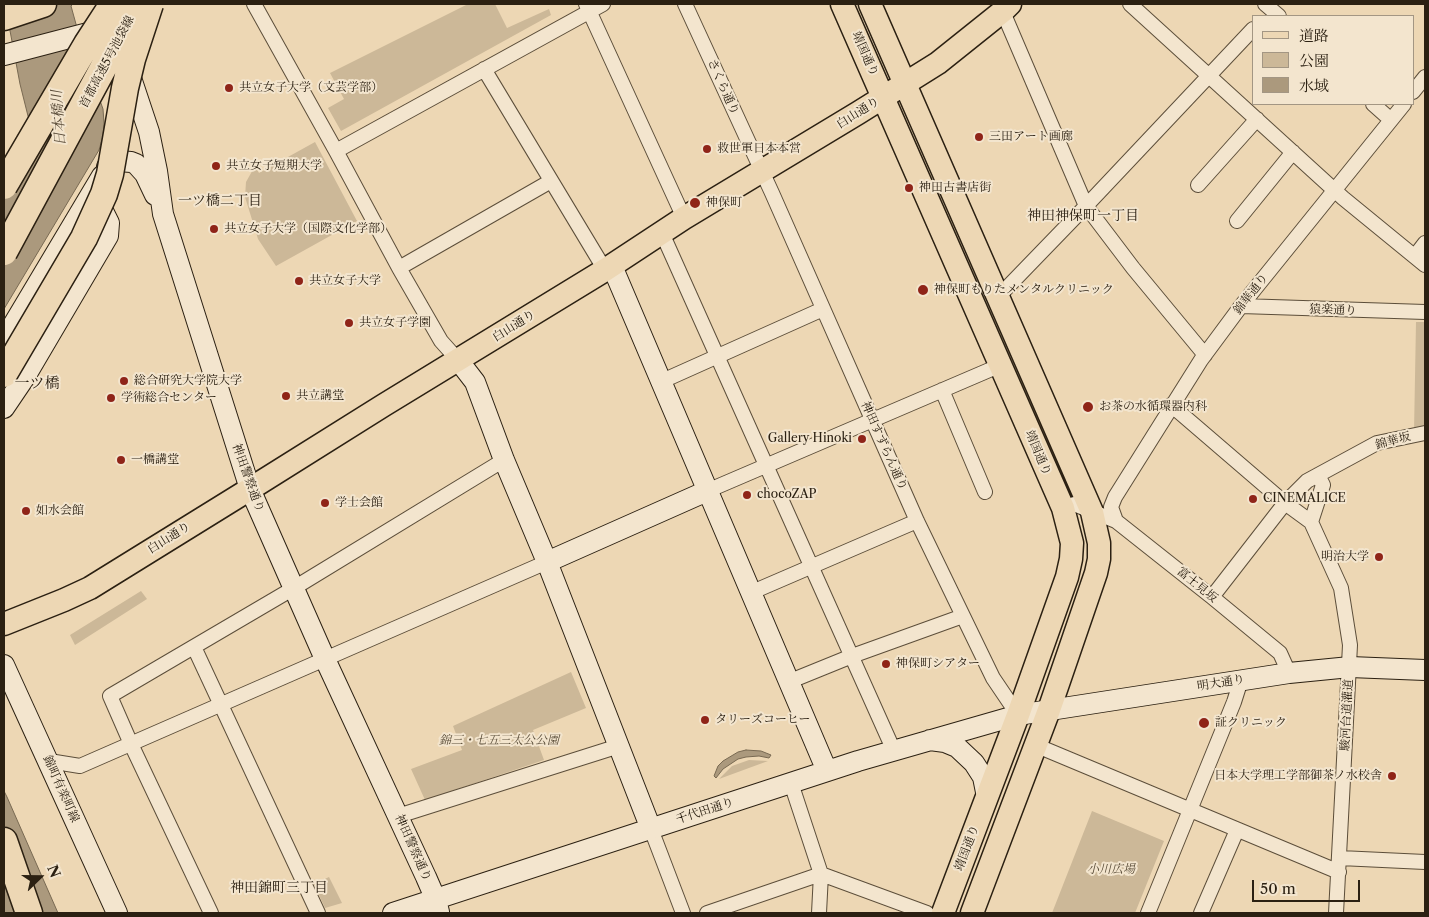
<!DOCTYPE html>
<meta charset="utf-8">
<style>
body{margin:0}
#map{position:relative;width:1429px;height:917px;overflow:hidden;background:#edd7b4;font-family:"Libre Caslon Text","Noto Serif JP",serif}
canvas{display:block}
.frame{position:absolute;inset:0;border:5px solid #2b2012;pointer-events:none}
.legend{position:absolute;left:1252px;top:15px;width:162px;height:90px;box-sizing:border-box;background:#f3e5ce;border:1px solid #a39683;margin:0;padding:6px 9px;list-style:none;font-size:15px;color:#2b2012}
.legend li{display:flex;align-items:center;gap:10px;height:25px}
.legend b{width:25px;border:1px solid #a39683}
.north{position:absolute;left:15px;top:852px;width:50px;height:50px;-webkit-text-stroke:4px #f3e5ce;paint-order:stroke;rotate:68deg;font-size:14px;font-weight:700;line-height:20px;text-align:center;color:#2b2012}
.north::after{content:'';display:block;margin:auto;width:18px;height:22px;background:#2b2012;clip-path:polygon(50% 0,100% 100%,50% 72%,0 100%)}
.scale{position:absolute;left:1252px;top:880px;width:108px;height:22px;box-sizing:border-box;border:2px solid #2b2012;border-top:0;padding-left:6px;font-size:15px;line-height:18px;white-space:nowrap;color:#2b2012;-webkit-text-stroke:4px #f3e5ce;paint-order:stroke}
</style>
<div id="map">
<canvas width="1429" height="917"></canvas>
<div class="frame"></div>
<ul class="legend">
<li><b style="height:6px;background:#edd7b4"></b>道路</li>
<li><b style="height:14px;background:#ccb898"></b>公園</li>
<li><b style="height:14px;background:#ab997d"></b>水域</li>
</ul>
<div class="north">N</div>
<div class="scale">50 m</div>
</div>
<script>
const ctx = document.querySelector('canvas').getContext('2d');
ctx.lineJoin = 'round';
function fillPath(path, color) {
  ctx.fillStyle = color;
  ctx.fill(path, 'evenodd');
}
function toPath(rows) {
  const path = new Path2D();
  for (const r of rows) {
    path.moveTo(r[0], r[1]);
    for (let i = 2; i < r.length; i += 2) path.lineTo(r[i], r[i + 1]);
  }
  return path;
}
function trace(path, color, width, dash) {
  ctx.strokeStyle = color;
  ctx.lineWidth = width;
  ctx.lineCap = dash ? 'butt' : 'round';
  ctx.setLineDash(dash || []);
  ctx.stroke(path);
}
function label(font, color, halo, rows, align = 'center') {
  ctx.font = font + ' "Libre Caslon Text","Noto Serif JP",serif';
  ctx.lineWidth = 4;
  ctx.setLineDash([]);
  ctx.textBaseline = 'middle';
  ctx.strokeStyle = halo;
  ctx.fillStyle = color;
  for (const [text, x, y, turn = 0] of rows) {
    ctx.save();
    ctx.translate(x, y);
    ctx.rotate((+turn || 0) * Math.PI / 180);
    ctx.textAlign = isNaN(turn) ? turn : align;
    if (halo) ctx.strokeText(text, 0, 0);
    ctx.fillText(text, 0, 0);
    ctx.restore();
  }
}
const green = toPath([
 [468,4,495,4,507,28,549,9,551,15,341,131,328,108,344,99,330,73],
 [315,142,357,221,276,266,258,239,245,197,246,182,255,166,259,173],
 [995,318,1063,470,1060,471],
 [1416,322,1425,322,1425,430,1414,432],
 [141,591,147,599,75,645,70,635],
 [571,672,586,708,533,730,544,760,425,800,411,769,462,750,453,726],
 [749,760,768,761,719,779,732,766],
 [1092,811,1164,841,1135,913,1052,913],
 [329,877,342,903,325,908,314,884]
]);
const water = toPath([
 [5,4,73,4,71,6,87,64,103,109,104,123,103,136,99,150,4,309,4,171,30,124,20,84,5,4],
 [746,750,761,751,771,755,769,758,759,756,746,757,738,759,723,769,716,778,714,776,718,766,723,761,738,752,746,750],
 [4,791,7,797,58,913,4,913,4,791]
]);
const street = toPath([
 [254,4,336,151,399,268,441,341,458,360],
 [586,4,684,218],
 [685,4,772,193,917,521,993,678,1018,715],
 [1130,4,1343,198,1425,265],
 [1265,4,1279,16],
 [1000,5,1086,206,1133,268,1205,355],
 [484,69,605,270],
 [1413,92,1425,77],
 [1373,104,1391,120],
 [336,151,603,4],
 [1198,185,1257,119],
 [1237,221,1293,152],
 [662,233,894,751],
 [1415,256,1425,243],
 [399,268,551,181],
 [998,297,1086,206,1253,29],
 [1241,306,1425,312],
 [660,382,823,309],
 [942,390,985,492],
 [1171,405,1285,503,1311,522,1341,588,1350,645,1336,913],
 [707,491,1001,365],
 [1063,508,1074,504,1116,521,1212,597,1280,653,1289,673],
 [1116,521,1111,507,1115,497,1201,360,1241,306,1404,104],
 [1311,522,1323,485,1318,475],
 [750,593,917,521],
 [1212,597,1285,503,1307,481,1377,443,1425,433],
 [194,647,318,913],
 [788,682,852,656,963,616],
 [1035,745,1339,872],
 [49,761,80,766,547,562],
 [791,783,821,874,819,913],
 [398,816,619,746],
 [651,829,683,913],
 [1340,858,1425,862],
 [211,913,131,744,110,696,294,588,504,460],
 [707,913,821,874,927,913],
 [1148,913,1234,702,1241,680],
 [1201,913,1237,830]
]);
const secondary = toPath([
 [4,55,92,32,102,27],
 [128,69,149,132,157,171,163,214,250,489,325,659,426,877,436,900,439,912],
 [107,167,119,161,131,162,136,164,145,174,155,195],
 [612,266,827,771],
 [4,340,102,176],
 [458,360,475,382,504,460,547,562,651,829],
 [4,408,25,377,108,236,109,223,104,213,96,207,85,206],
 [547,562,707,491],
 [4,665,117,913],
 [930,740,945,742,957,747,974,763,983,777,987,797],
 [393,913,858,761,1018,715,1289,673,1350,667,1425,670]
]);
const primary = toPath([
 [842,4,1063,508,1072,543,1071,559,1067,577,1018,715,943,913],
 [870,4,1092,512,1099,543,1099,559,1096,573,1049,710,972,913],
 [4,624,64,600,90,588,250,489,384,405,605,270,684,218,858,113,938,63,1003,11,1010,4]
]);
const highway = toPath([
 [4,17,43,4],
 [4,841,29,913]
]);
const highwayBridge = toPath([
 [4,186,87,44,113,4],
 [4,252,135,9],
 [4,374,84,238,104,194,110,174,125,88,132,59,150,4]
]);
const markers = [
 [229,88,5,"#8f2418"],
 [979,137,5,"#8f2418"],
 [707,149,5,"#8f2418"],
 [216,166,5,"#8f2418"],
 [909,188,5,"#8f2418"],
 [695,203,6,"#8f2418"],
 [214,229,5,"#8f2418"],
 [299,281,5,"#8f2418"],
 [923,290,6,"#8f2418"],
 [349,323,5,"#8f2418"],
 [124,381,5,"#8f2418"],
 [286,396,5,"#8f2418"],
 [111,398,5,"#8f2418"],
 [1088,407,6,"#8f2418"],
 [862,439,5,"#8f2418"],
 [121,460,5,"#8f2418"],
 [747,495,5,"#8f2418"],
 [1253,499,5,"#8f2418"],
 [325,503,5,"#8f2418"],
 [26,511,5,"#8f2418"],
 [1379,557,5,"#8f2418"],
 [886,664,5,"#8f2418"],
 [705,720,5,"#8f2418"],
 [1204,723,6,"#8f2418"],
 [1392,776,5,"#8f2418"]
];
const streetNames = [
 ["靖国通り",865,54,66],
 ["首都高速5号池袋線",107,62,-62],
 ["さくら通り",723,87,66],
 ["白山通り",858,113,-32],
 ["錦華通り",1251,294,-52],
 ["猿楽通り",1333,310,2],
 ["白山通り",514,326,-32],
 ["錦華坂",1393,441,-15],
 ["神田すずらん通り",884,446,66],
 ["靖国通り",1038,453,67],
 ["神田警察通り",248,478,70],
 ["白山通り",169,538,-32],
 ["富士見坂",1197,585,39],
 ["明大通り",1221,683,-9],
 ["駿河台道灌道",1347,715,-87],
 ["錦町有楽町線",61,789,66],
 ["千代田通り",705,811,-18],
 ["神田警察通り",413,848,66],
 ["靖国通り",967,848,-69]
];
const poiNames = [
 ["共立女子大学（文芸学部）",239,88],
 ["三田アート画廊",989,137],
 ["救世軍日本本営",717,149],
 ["共立女子短期大学",226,166],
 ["神田古書店街",919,188],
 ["神保町",706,203],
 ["共立女子大学（国際文化学部）",224,229],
 ["共立女子大学",309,281],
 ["神保町もりたメンタルクリニック",934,290],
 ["共立女子学園",359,323],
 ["総合研究大学院大学",134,381],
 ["共立講堂",296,396],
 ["学術総合センター",121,398],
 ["お茶の水循環器内科",1099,407],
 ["Gallery Hinoki",852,439,"right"],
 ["一橋講堂",131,460],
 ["chocoZAP",757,495],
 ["CINEMALICE",1263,499],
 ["学士会館",335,503],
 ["如水会館",36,511],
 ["明治大学",1369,557,"right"],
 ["神保町シアター",896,664],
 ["タリーズコーヒー",715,720],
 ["証クリニック",1215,723],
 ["日本大学理工学部御茶ノ水校舎",1382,776,"right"]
];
const parkNames = [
 ["錦三・七五三太公公園",499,741],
 ["小川広場",1111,870]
];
const waterNames = [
 ["日本橋川",59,118,-94]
];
const neighbourhoodNames = [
 ["一ツ橋二丁目",220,201],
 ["神田神保町一丁目",1083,216],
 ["神田錦町三丁目",279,888]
];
const quarterNames = [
 ["一ツ橋",37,384]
];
fillPath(green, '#ccb898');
fillPath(water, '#ab997d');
trace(water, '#786952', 1);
trace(street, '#5c4e3a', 16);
trace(secondary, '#2b2012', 22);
trace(primary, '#2b2012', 25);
trace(highway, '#2b2012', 29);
trace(street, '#f3e5ce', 14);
trace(secondary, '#f3e5ce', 20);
trace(primary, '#edd7b4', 22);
trace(highway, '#edd7b4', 26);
trace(highwayBridge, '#2b2012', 29, []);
trace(highwayBridge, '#edd7b4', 26);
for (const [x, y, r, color] of markers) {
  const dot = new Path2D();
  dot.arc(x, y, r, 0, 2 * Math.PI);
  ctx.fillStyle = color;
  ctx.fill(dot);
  trace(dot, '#f3e5ce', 2);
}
label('12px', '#2b2012', '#f3e5ce', streetNames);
label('12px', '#2b2012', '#f3e5ce', poiNames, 'left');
label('italic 12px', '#5b4e3a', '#f3e5ce', parkNames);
label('italic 14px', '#584a37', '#f3e5ce', waterNames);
label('14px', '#2b2012', '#f3e5ce', neighbourhoodNames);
label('15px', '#2b2012', '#f3e5ce', quarterNames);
</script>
